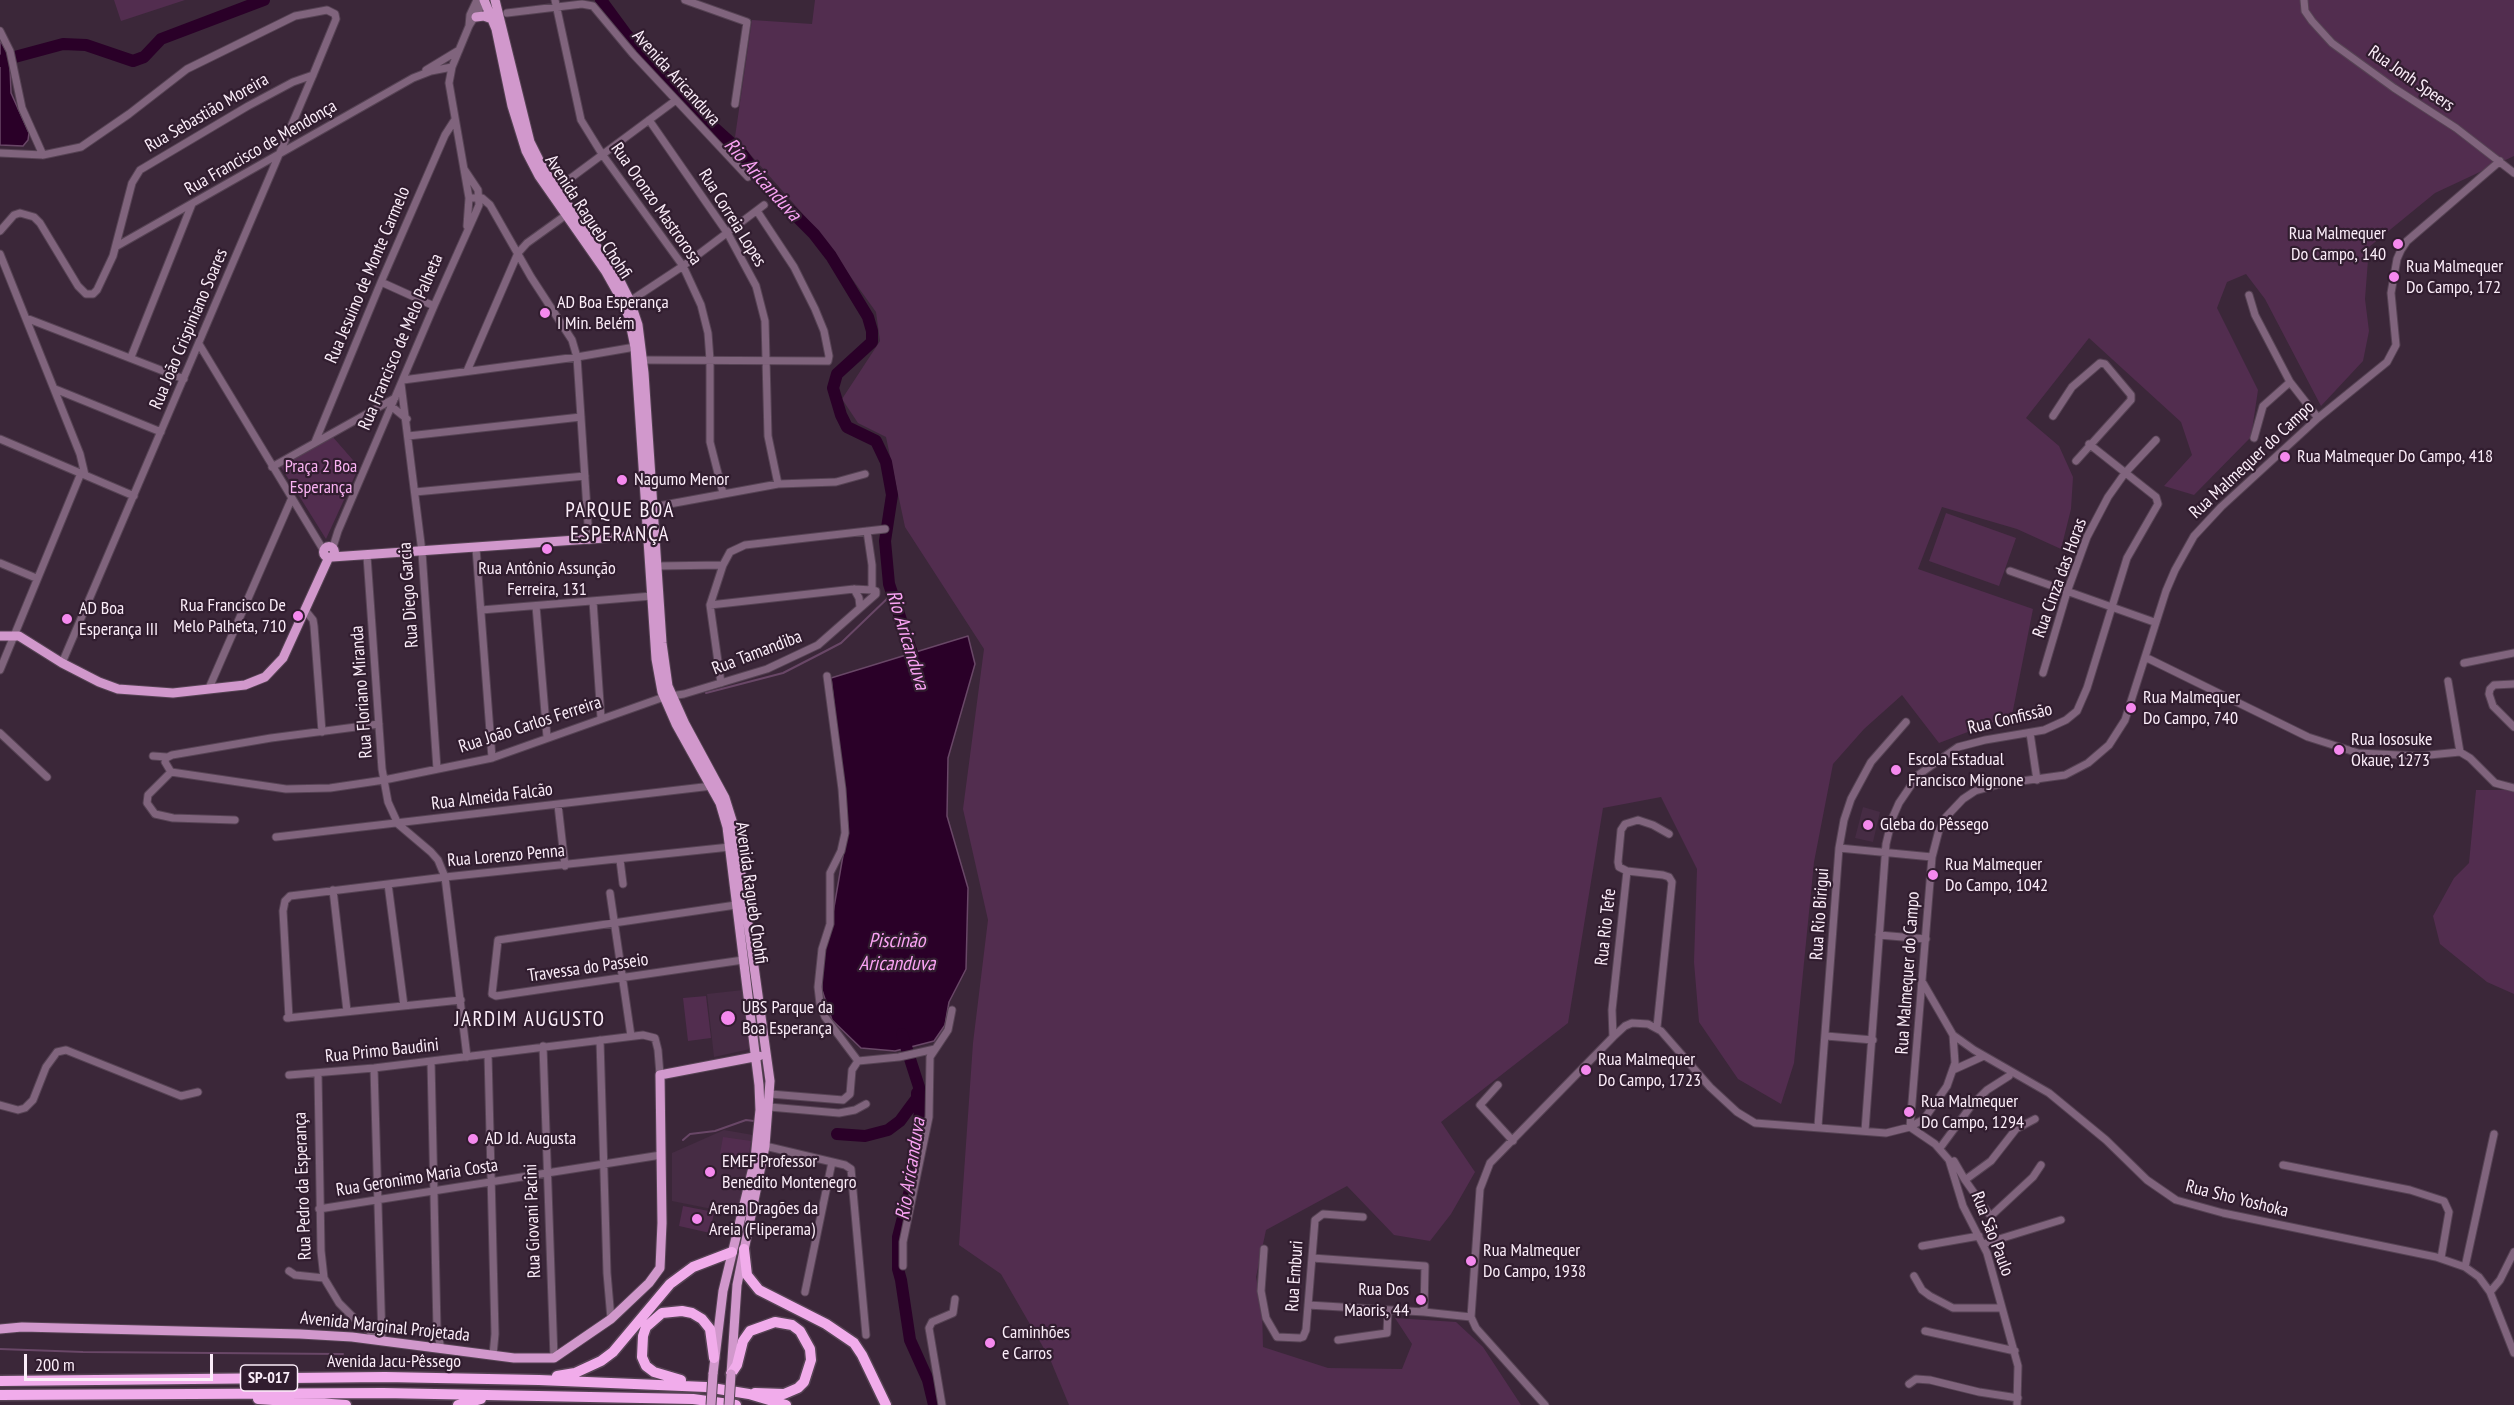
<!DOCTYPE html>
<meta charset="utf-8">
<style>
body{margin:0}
#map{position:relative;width:2514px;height:1405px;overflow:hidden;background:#3b2739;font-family:"PT Sans Narrow",sans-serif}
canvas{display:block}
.scale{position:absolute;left:24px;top:1354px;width:189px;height:27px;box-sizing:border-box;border:3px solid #fbedf9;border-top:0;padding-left:8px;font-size:18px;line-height:21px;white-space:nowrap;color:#fbedf9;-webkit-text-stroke:4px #311d2f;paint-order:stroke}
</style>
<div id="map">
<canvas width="2514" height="1405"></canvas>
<div class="scale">200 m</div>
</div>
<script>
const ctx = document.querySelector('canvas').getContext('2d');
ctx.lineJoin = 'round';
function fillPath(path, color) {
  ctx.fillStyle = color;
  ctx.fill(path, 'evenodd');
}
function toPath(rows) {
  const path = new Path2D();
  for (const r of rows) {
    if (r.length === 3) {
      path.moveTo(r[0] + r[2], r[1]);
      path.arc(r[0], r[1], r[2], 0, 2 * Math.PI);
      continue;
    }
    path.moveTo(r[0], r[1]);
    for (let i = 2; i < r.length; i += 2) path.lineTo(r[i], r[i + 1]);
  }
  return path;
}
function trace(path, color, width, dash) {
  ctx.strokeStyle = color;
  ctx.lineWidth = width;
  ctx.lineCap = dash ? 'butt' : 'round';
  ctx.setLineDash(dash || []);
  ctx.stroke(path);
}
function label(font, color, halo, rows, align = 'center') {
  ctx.font = font + ' "PT Sans Narrow",sans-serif';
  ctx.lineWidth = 4.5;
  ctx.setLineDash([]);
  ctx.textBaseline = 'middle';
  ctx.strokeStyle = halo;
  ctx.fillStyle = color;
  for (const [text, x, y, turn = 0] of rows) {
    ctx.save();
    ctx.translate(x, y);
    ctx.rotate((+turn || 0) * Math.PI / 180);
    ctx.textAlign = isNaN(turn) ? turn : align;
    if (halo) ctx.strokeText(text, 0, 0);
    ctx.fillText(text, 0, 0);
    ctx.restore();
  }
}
const built = toPath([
 [1863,807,1880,812,1873,842,1855,838],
 [743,990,750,1049,714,1057,707,994],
 [724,1130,753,1135,749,1167,737,1214,672,1201,672,1153]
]);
const green = toPath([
 [114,0,185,0,121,21],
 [815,0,2514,0,2514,156,2435,193,2369,247,2365,299,2369,331,2363,361,2321,406,2265,299,2246,274,2227,282,2217,308,2258,390,2251,437,2194,495,2164,486,2192,455,2181,422,2089,338,2026,418,2059,446,2073,477,2071,509,2061,549,2017,529,1942,507,1918,569,2033,609,2012,715,1939,743,1902,695,1864,729,1833,764,1814,862,1794,1063,1781,1104,1738,1079,1699,1022,1694,962,1697,869,1661,797,1603,808,1568,1023,1441,1122,1475,1172,1451,1214,1430,1241,1394,1235,1347,1186,1266,1230,1256,1277,1262,1309,1263,1347,1328,1368,1402,1369,1412,1344,1395,1318,1456,1322,1483,1347,1521,1405,1069,1405,1050,1359,1001,1274,959,1245,973,1043,988,920,963,809,984,649,905,527,886,437,858,423,842,399,880,341,876,312,817,230,735,137,752,20,812,24],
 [332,436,359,467,326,539,281,467],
 [1946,513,2016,538,1999,586,1929,561],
 [2476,790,2514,790,2514,994,2487,982,2440,944,2433,916,2454,878,2469,863],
 [706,996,711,1038,688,1041,683,998],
 [723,1137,751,1141,748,1158,720,1154],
 [683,1206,714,1212,710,1233,679,1226]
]);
const water = toPath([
 [0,40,7,52,10,67,11,93,29,133,28,140,23,146,0,145,0,40],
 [968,636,975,664,948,758,947,816,968,888,966,969,949,1002,945,1025,934,1041,895,1051,861,1048,832,1020,822,990,822,957,830,930,848,827,831,678,968,636]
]);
const stream = toPath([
 [706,693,783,673,820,654,841,643,892,594],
 [683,1140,690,1134,715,1131,746,1120,754,1121],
 [0,1349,83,1352,343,1354]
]);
const river = toPath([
 [601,0,626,34,701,116,740,151,765,185,814,234,831,256,868,317,872,331,872,342,837,374,833,388,841,415,847,427,876,441,886,462,892,495,885,541,889,584,917,668],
 [0,61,63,44,86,45,133,61,144,57,161,39,264,0],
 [902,1034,919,1087,920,1111,911,1186,898,1237,898,1269,901,1280,910,1340,928,1380,934,1405],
 [837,1134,865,1136,888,1130,900,1121,911,1106,917,1098,917,1093]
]);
const minor = toPath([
 [555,0,581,120,602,154,683,266,701,305,708,333,710,360,710,442,723,493],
 [685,0,747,22,735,104],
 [2304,0,2305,11,2312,21,2332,43,2394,88,2456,128,2514,173],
 [507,13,582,4,593,6,633,54,748,177],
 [469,26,470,15,477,0],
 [0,31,10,51,22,108,43,155],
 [426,70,459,50],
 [649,120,728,234,756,286,765,321,768,436,778,484],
 [0,153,43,155,81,147,129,114,187,69,295,16,327,10,335,14,336,19,313,75,62,663],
 [556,189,676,100],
 [469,198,482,198,490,205,531,277,572,340,577,357,589,540],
 [467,226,469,198,449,83,452,67,469,26,485,0],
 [0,231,14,215,20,213,34,217,40,223,78,286,86,294,93,294,97,290,113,256,132,183,140,170,248,106,293,82,313,75],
 [117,246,413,78,431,71,452,67],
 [0,254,80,454,85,475],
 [381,282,434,306],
 [2249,295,2255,315,2290,382,2318,418],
 [627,303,683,266,764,205],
 [26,318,184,379],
 [199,344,324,551],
 [131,357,192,204],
 [643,360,828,361,829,356,824,331,815,309,794,267,757,211],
 [467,371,518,253,527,243,566,215],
 [403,380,577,357,635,347],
 [401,384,422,552,437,769],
 [55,389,161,432],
 [391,406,407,419],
 [2053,416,2072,387,2100,363,2105,364,2131,395,2131,400,2076,461],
 [408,436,581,417],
 [2254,438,2263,406,2290,382],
 [0,439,134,496],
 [315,442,381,282,445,135,454,121],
 [272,467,395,398],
 [415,492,585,476],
 [653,507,778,484,836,482,865,474],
 [333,547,338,531,434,306,476,212,479,205,478,190,464,169],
 [476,548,492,758],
 [367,556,382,769,388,802,398,824,431,852,438,860,445,877,467,1057],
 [0,563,36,578],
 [657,566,723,565],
 [2010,571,2154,622],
 [854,589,859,598,860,607],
 [593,601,601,718],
 [710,605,854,589,872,590],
 [536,606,547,737],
 [305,610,313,620,314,626,322,732],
 [481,610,652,596],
 [2145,657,2308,737,2358,753,2419,756,2460,752,2470,758,2495,783,2514,788],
 [2464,663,2514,653],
 [0,670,81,473],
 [2043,673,2067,592,2087,537,2108,497,2125,473,2156,440],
 [827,676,842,789,845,833,841,851,830,873,830,924,822,949,818,987,820,1004,825,1017,858,1061],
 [2448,681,2460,752],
 [721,683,710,605,723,565,730,552,745,545,885,529],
 [2514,684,2494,685,2490,689,2489,694,2493,706,2514,727],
 [209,688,291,500],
 [379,724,271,738,172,755,166,758,165,762,171,772,286,789,330,788,384,780,492,758,664,697,684,694,767,669,818,645,876,594,876,591,872,590,872,565,867,531],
 [0,733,47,777],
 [2030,733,2037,780],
 [153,756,167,757],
 [171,772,148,795,147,803,155,814,173,818,235,820],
 [558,805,565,866],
 [276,837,712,786],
 [1839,848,1932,857],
 [620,860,623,884],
 [1627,871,1619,867,1618,862,1621,830,1625,824,1638,820,1653,825,1669,834],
 [388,884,404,1006],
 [333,890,347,1011],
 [610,893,631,1036],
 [736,905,498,940,492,994,496,996,743,960],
 [1879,935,1926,939],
 [287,1018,461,1000],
 [289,1018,283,911,285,901,290,896,445,877,730,847],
 [1953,1035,1974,1050,2049,1093,2106,1140,2147,1180,2176,1200,2223,1213,2436,1257,2465,1267,2479,1277,2490,1292,2514,1353],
 [1826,1036,1873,1040],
 [1613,1037,1612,1010,1627,871,1663,875,1669,877,1672,882,1657,1027],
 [600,1040,607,1273,611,1319],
 [543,1046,554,1358],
 [488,1054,495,1334,493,1355],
 [431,1061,437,1329,441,1349],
 [374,1068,382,1341],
 [1953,1070,1984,1056],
 [318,1074,321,1251,324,1278,339,1303,358,1322,382,1341],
 [289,1075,374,1068,643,1035,655,1038,658,1050,660,1075],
 [1498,1085,1480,1105,1513,1141],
 [770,1094,843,1100,850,1094,852,1070,858,1061,899,1057,935,1049],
 [0,1105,18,1110,25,1108,33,1100,46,1067,57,1052,66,1050,181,1096,198,1092],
 [769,1107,839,1113,855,1110,866,1104],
 [1818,1126,1839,848,1844,820,1851,799,1871,762,1906,722],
 [1910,1127,1932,857,1939,830,1946,817,1963,799,1975,791,2000,784,2065,775,2088,763,2109,745,2125,720,2166,591,2175,570,2194,536,2221,507,2318,418,2387,362,2396,345,2391,293,2397,259,2401,250,2407,241,2500,161],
 [1910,1127,1935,1144,1949,1160,1963,1206,1987,1253,2018,1366,2017,1405],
 [1865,1131,1886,844,1892,819,1899,803,1918,775,1958,747,1985,740,2044,730,2066,720,2077,711,2087,688,2127,558,2158,504,2156,497,2089,444],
 [765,1146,845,1165,851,1169,866,1335],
 [1940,1148,1971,1106,1987,1090,2009,1076],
 [1954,1161,1965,1180,1991,1161,2016,1129,2035,1119],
 [2283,1165,2410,1190,2444,1201,2449,1212,2441,1258],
 [1965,1180,1989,1214,1992,1215,2033,1177,2041,1165],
 [319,1209,661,1155],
 [1983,1244,2061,1220],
 [1922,1246,1979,1236],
 [1264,1249,1261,1291,1266,1318,1277,1337,1300,1338,1303,1337,1306,1330,1315,1220,1323,1214,1363,1217],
 [1312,1258,1425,1266,1424,1312],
 [903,1266,903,1242,929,1117,930,1057,948,1030,952,1010],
 [2465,1267,2494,1134],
 [289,1271,295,1275,324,1278],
 [1914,1276,1922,1290,1930,1296,1953,1308,2001,1308],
 [805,1292,832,1162],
 [2490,1292,2500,1280,2514,1252],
 [1308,1305,1424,1312,1471,1317],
 [1925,1331,2015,1351],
 [1338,1340,1387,1333,1388,1310],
 [1909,1384,1916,1379,1930,1380,1979,1392,2018,1398],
 [942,1405,929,1328,932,1322,953,1313,955,1299],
 [1545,1405,1476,1328,1471,1317,1480,1189,1490,1163,1613,1037,1625,1026,1632,1023,1648,1024,1661,1031,1710,1087,1737,1112,1755,1123,1886,1133,1910,1127,1924,1119,1929,1112,1947,1086,1955,1063,1953,1035,1923,983]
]);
const major = toPath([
 [484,0,496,29,512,106,526,151,539,176,606,272,624,304,629,318,635,347,656,659,662,692,676,724,720,803,727,827,759,1085,760,1110,755,1159,723,1291,713,1374],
 [495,0,530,142,544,170,619,279,630,301,638,325,644,373,662,643,668,686,685,724,725,798,735,830,770,1081,765,1146,737,1285,731,1374],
 [476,17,484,16,492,19],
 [329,552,5.5],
 [332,557,648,535],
 [0,636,19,636,62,663,99,682,118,689,173,693,245,685,265,677,283,658,329,557],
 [0,1329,22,1327,300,1334,352,1337,514,1358,554,1358,611,1319,649,1283,660,1268,662,1223,660,1075,759,1056]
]);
const highway = toPath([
 [744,1249,747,1275,759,1290,826,1324,854,1343,862,1355,886,1405],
 [731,1374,737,1365,743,1341,750,1331,775,1322,792,1325,800,1331,810,1349,811,1360,804,1382,798,1388,784,1394,755,1393],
 [557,1376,575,1373,601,1361,613,1352,670,1284,693,1267,732,1252],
 [681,1380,654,1372,646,1366,642,1357,643,1336,646,1327,662,1313,682,1311,692,1313,702,1319,710,1329,714,1358],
 [0,1381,385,1377,539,1380,706,1387,749,1394,786,1405],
 [0,1395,383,1393,693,1399,736,1405],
 [258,1399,346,1405],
 [458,1405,481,1399]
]);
const majorBridge = toPath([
 [711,1405,713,1374],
 [729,1405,731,1374]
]);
const markers = [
 [2398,244,6,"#f589ee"],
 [2394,277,6,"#f589ee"],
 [545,313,6,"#f589ee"],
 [2285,457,6,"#f589ee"],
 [622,480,6,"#f589ee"],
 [547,549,6,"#f589ee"],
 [298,616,6,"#f589ee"],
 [67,619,6,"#f589ee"],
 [2131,708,6,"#f589ee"],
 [2339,750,6,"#f589ee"],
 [1896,770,6,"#f589ee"],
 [1868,825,6,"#f589ee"],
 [1933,875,6,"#f589ee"],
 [728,1018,8,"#f589ee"],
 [1586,1070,6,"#f589ee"],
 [1909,1112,6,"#f589ee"],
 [473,1139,6,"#f589ee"],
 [710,1172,6,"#f589ee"],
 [697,1219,6,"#f589ee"],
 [1471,1261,6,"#f589ee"],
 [1421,1300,6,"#f589ee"],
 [990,1343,6,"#f589ee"]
];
const shields = [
 [269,1378,57]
];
const shieldNames = [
 ["SP-017",269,1378]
];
const streetNames = [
 ["Avenida Aricanduva",676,78,48],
 ["Rua Jonh Speers",2411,79,35],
 ["Rua Sebastião Moreira",207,113,-30],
 ["Rua Francisco de Mendonça",261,148,-30],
 ["Rua Oronzo Mastrorosa",656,204,55],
 ["Avenida Ragueb Chohfi",588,217,57],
 ["Rua Correia Lopes",732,218,58],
 ["Rua Jesuino de Monte Carmelo",368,275,-67],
 ["Rua João Crispiniano Soares",189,329,-67],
 ["Rua Francisco de Melo Palheta",401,342,-67],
 ["Rua Malmequer do Campo",2252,460,-43],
 ["Rua Cinza das Horas",2060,578,-70],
 ["Rua Diego Garcia",409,595,-94],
 ["Rua Tamandiba",757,653,-21],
 ["Rua Floriano Miranda",362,692,-94],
 ["Rua Confissão",2010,719,-13],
 ["Rua João Carlos Ferreira",530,725,-18],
 ["Rua Almeida Falcão",492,797,-7],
 ["Rua Lorenzo Penna",506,856,-5],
 ["Avenida Ragueb Chohfi",751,893,82],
 ["Rua Rio Birigui",1820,914,-86],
 ["Rua Rio Tefe",1606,927,-84],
 ["Travessa do Passeio",588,968,-8],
 ["Rua Malmequer do Campo",1908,973,-86],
 ["Rua Primo Baudini",382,1051,-6],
 ["Rua Geronimo Maria Costa",417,1178,-9],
 ["Rua Pedro da Esperança",303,1186,-92],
 ["Rua Sho Yoshoka",2237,1199,14],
 ["Rua Giovani Pacini",533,1221,-92],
 ["Rua São Paulo",1992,1234,69],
 ["Rua Emburi",1295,1276,-86],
 ["Avenida Marginal Projetada",385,1327,6],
 ["Avenida Jacu-Pêssego",394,1362]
];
const poiNames = [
 ["Rua Malmequer",2386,234,"right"],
 ["Do Campo, 140",2386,255,"right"],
 ["Rua Malmequer",2406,267],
 ["Do Campo, 172",2406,288],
 ["AD Boa Esperança",557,303],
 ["I Min. Belém",557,324],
 ["Rua Malmequer Do Campo, 418",2297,457],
 ["Nagumo Menor",634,480],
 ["Rua Antônio Assunção",547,569,"center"],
 ["Ferreira, 131",547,590,"center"],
 ["Rua Francisco De",286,606,"right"],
 ["Melo Palheta, 710",286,627,"right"],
 ["AD Boa",79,609],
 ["Esperança III",79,630],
 ["Rua Malmequer",2143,698],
 ["Do Campo, 740",2143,719],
 ["Rua Iososuke",2351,740],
 ["Okaue, 1273",2351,761],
 ["Escola Estadual",1908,760],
 ["Francisco Mignone",1908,781],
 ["Gleba do Pêssego",1880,825],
 ["Rua Malmequer",1945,865],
 ["Do Campo, 1042",1945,886],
 ["UBS Parque da",742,1008],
 ["Boa Esperança",742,1029],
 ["Rua Malmequer",1598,1060],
 ["Do Campo, 1723",1598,1081],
 ["Rua Malmequer",1921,1102],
 ["Do Campo, 1294",1921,1123],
 ["AD Jd. Augusta",485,1139],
 ["EMEF Professor",722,1162],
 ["Benedito Montenegro",722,1183],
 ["Arena Dragões da",709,1209],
 ["Areia (Fliperama)",709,1230],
 ["Rua Malmequer",1483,1251],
 ["Do Campo, 1938",1483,1272],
 ["Rua Dos",1409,1290,"right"],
 ["Maoris, 44",1409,1311,"right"],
 ["Caminhões",1002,1333],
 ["e Carros",1002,1354]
];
const parkNames = [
 ["Praça 2 Boa",321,467],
 ["Esperança",321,488]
];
const waterNames = [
 ["Rio Aricanduva",762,180,48],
 ["Rio Aricanduva",907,640,73],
 ["Piscinão",897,941],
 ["Aricanduva",897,964],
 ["Rio Aricanduva",911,1169,-81]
];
const quarterNames = [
 ["PARQUE BOA",620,511],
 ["ESPERANÇA",620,535],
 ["JARDIM AUGUSTO",530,1020]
];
fillPath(built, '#462c44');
fillPath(green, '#522d4f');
fillPath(water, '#2a0028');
trace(water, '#694767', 1.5);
trace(stream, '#694767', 2);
trace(river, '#2a0028', 12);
trace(minor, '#564354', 9);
trace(major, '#564354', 11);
trace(highway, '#564354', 13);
trace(minor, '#80647d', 7);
trace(major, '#d198cc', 9);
trace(highway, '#f1aceb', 10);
trace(majorBridge, '#564354', 11, []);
trace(majorBridge, '#d198cc', 9);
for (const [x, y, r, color] of markers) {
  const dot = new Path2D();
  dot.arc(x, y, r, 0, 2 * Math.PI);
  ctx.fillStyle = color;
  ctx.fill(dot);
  trace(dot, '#311d2f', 2);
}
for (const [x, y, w] of shields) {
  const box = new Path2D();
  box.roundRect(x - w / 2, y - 13, w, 26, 4.5);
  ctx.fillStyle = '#311d2f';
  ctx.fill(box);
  trace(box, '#fbedf9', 1.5);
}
label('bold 16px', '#fbedf9', null, shieldNames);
label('18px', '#fbedf9', '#311d2f', streetNames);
label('18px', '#fbedf9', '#311d2f', poiNames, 'left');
label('18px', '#fab3f3', '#311d2f', parkNames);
label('italic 20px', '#faa3f4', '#311d2f', waterNames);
ctx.letterSpacing = '1.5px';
label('21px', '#fbedf9', '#311d2f', quarterNames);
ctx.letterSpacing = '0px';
</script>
